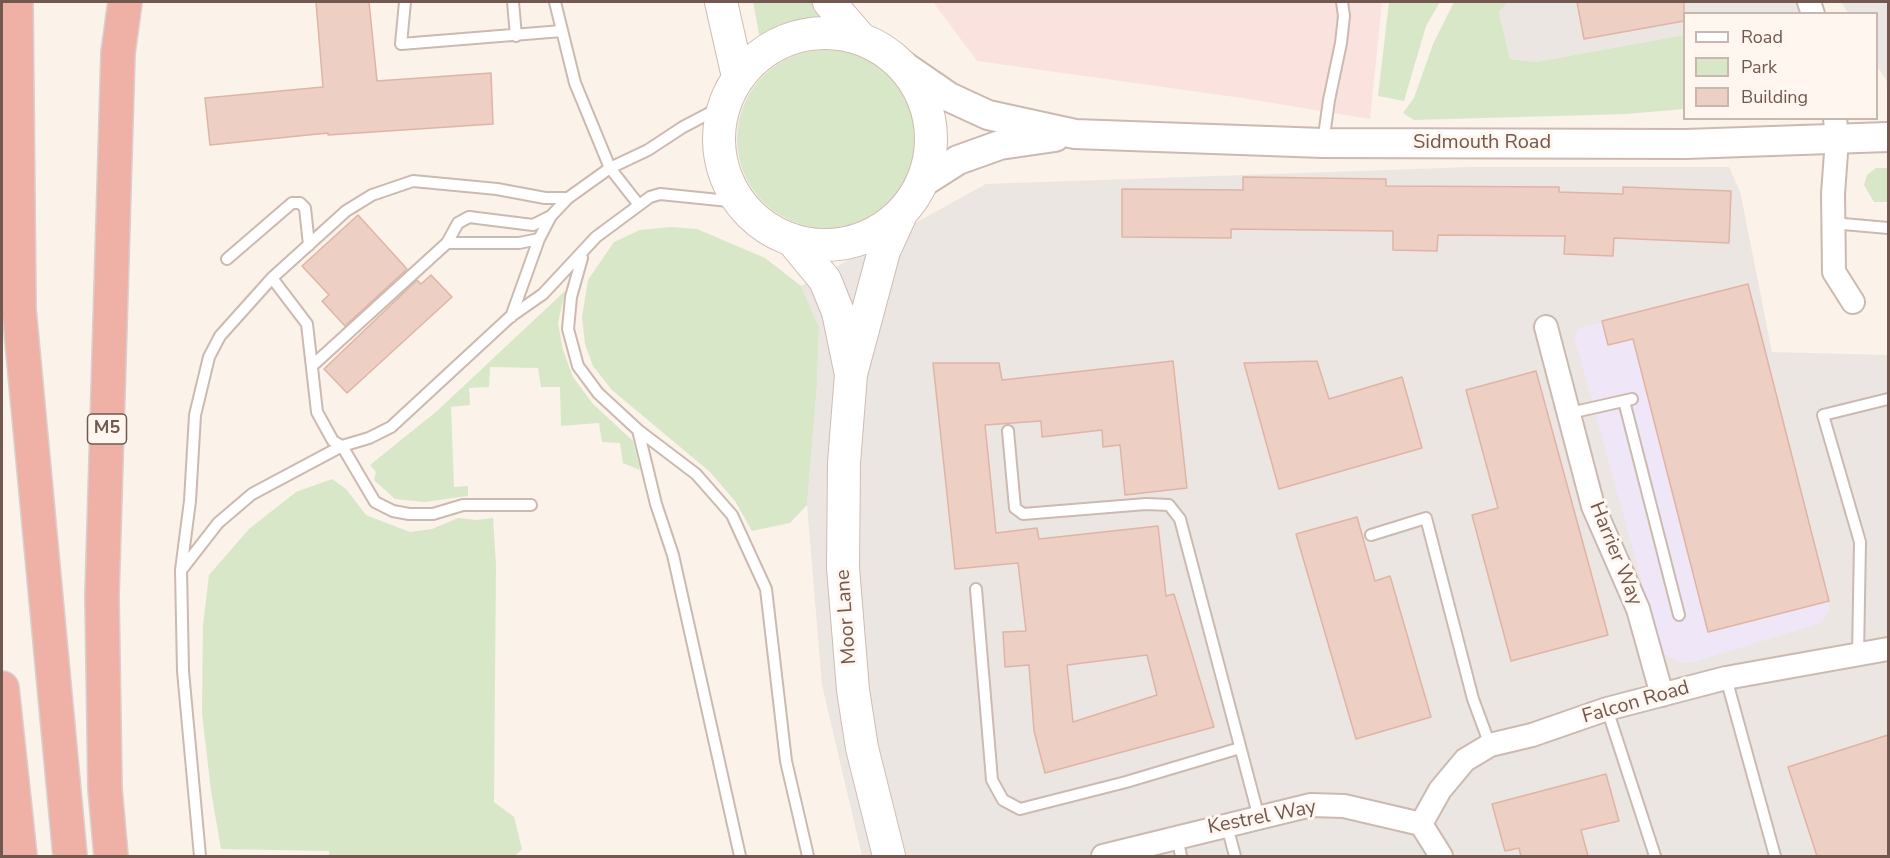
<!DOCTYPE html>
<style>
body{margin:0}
#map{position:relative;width:1890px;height:858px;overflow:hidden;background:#fbf2e9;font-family:"Nunito Sans",sans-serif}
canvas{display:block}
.frame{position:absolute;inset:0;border:3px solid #73584f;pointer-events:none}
.legend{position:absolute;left:1683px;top:12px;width:195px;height:108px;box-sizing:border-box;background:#fef6ef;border:2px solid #c6b7af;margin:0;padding:8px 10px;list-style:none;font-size:18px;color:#73584f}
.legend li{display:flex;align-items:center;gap:12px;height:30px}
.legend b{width:30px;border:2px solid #c6b7af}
</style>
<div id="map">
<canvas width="1890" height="858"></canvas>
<div class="frame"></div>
<ul class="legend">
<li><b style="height:8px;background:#fff"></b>Road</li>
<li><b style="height:16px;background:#d9e7c9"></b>Park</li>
<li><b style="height:16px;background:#eecfc3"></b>Building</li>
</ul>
</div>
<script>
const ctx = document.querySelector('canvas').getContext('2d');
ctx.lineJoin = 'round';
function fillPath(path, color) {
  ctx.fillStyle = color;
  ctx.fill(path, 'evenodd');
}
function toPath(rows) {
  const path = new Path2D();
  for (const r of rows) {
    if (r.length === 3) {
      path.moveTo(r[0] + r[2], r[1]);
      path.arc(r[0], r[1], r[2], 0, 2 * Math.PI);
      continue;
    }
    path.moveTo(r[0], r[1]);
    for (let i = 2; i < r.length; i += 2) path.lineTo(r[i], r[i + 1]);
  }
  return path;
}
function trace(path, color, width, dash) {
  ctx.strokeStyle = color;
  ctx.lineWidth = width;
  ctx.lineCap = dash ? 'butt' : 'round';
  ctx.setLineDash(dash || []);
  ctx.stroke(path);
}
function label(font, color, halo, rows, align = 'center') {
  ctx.font = font + ' "Nunito Sans",sans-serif';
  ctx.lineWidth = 6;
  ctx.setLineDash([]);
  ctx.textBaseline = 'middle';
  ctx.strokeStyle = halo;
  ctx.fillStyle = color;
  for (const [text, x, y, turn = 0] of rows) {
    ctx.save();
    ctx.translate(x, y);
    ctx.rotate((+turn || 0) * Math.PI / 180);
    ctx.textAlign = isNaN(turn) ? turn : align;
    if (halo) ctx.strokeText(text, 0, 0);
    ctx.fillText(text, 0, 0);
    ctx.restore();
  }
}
const commercial = toPath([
 [933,2,1382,2,1370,119,1242,98,977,61]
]);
const industrial = toPath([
 [1508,2,1799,2,1802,13,1684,14,1684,35,1536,62,1510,59,1499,12],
 [1841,2,1888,2,1888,83,1877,66,1876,14,1848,13],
 [1472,167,1729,167,1740,191,1772,352,1888,355,1888,856,862,856,822,685,807,505,817,386,819,327,801,286,986,184]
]);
const education = toPath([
 [1748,284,1830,610,1821,623,1694,662,1683,663,1664,654,1659,644,1574,336,1579,328]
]);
const green = toPath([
 [753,2,812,2,831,23,788,28,773,34,761,45],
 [1389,2,1440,2,1426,26,1404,101,1378,96],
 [1454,2,1508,2,1499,12,1510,59,1536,62,1684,35,1684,109,1626,114,1414,120,1403,113,1414,98,1433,44],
 [826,139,89],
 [1876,168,1888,168,1888,202,1874,202,1864,185,1867,175],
 [671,227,697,229,765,258,801,286,819,327,817,386,807,505,790,523,752,531,735,501,710,472,612,390,593,366,585,344,582,317,588,280,614,242,640,230],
 [565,291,558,323,563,350,573,377,593,404,633,441,640,470,623,463,620,443,602,442,599,423,561,426,560,387,541,387,538,368,490,367,489,387,469,388,470,405,451,407,454,487,468,486,468,496,425,502,395,499,374,480,376,472,370,465,437,411],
 [332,479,346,489,366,515,410,532,432,529,458,518,477,520,493,518,496,565,494,802,514,817,522,849,515,856,329,856,329,851,221,849,211,791,202,713,203,625,209,575,249,529,296,492]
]);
const building = toPath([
 [316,2,369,2,377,81,491,73,493,124,328,135,328,133,210,145,205,98,323,87,316,2],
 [1577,2,1684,2,1684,21,1584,39,1577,2],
 [1243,177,1386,179,1386,186,1559,187,1559,192,1623,194,1623,187,1731,191,1729,243,1614,238,1613,256,1564,254,1565,236,1438,235,1437,251,1393,250,1393,231,1231,229,1231,238,1122,237,1122,189,1243,190,1243,177],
 [358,215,407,269,345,326,322,301,329,295,302,266,358,215],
 [431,275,452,297,347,393,324,369,417,280,421,284,431,275],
 [1748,284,1829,601,1708,632,1633,339,1608,345,1602,321,1748,284],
 [1173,361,1187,488,1125,495,1120,445,1103,447,1102,430,1042,437,1041,421,985,425,996,533,1037,528,1039,539,1158,526,1166,596,1174,594,1214,727,1045,773,1034,731,1029,665,1005,667,1003,632,1026,631,1018,563,955,569,933,363,999,363,1002,380,1173,361],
 [1147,655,1157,695,1073,722,1067,665,1147,655],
 [1317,361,1329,399,1402,377,1422,448,1279,489,1244,363,1317,361],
 [1536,371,1608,635,1511,661,1472,515,1498,508,1466,390,1536,371],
 [1357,517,1375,581,1390,576,1431,717,1356,739,1296,534,1357,517],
 [1888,735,1888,856,1817,856,1788,767,1888,735],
 [1606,774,1619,821,1581,830,1588,856,1521,856,1519,848,1505,851,1492,804,1606,774]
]);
const service = toPath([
 [405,2,401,44,562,31],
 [513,2,516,36],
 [555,2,575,83,610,168,639,205],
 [1323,143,1329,100,1341,43,1344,16,1342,2],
 [1832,223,1888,228],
 [447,243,458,223,469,217,533,225,551,216],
 [582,258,571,297,568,329,578,366,598,393,638,430,696,474,718,499,732,515,766,589,786,761,808,856],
 [227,259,292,203,300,203,305,208,309,245],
 [272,278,307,324,317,412,333,441,342,446,375,502,393,511,409,514,433,514,463,505,531,505],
 [511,317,539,239,551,216,568,198,610,168,648,150,683,127,723,106],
 [313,365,447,243,519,243,539,239],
 [1624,401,1679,615],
 [1570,413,1632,399],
 [638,430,656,504,673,555,740,856],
 [1008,431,1015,508,1023,514,1146,504,1169,505,1180,519,1259,818],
 [1371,535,1426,518,1473,699,1490,745],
 [183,568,218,523,252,494,342,446,369,438,391,427,510,317,543,294,596,237,650,197,660,194,739,202],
 [976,589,992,780,1003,800,1020,809,1126,782,1240,748],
 [1858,656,1860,542,1823,415,1888,399],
 [1726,678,1775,856],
 [1607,709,1655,856],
 [1227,826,1235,856],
 [1177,837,1181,856],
 [200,856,183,671,181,570,190,501,195,415,209,357,220,336,272,278,346,211,372,195,413,181,497,189,545,198,568,198]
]);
const minor = toPath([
 [1809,2,1813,14],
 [1835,118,1837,139,1833,194,1834,272,1853,302],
 [1546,327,1593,506,1638,609,1662,695],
 [1421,824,1440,790,1465,760,1490,745,1532,735,1607,709,1726,678,1888,649],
 [1103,856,1311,805,1344,806,1421,824,1441,856]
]);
const tertiary = toPath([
 [901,64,949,97,988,115,1075,134,1323,143,1686,144,1888,137],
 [922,183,958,160,1000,145,1055,137]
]);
const secondary = toPath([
 [721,2,738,77],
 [829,2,861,39],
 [825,139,106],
 [792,240,825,280,838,312,850,370],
 [889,856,862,748,853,690,843,568,844,463,851,374,884,251,901,214]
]);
const motorway = toPath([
 [16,2,19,309,70,856],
 [2,688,20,856],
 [111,856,105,789,102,596,118,53,125,2]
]);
const shields = [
 [107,429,39]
];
const shieldNames = [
 ["M5",107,429]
];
const streetNames = [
 ["Sidmouth Road",1482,143],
 ["Harrier Way",1615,554,68],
 ["Moor Lane",847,617,-94],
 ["Falcon Road",1636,703,-16],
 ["Kestrel Way",1262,818,-11]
];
fillPath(commercial, '#fae3de');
fillPath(industrial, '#ece6e2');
fillPath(education, '#efe6f7');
fillPath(green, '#d9e7c9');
fillPath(building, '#eecfc3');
trace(building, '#dfb4a5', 1.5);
trace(service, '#ccb9b0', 14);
trace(minor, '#ccb9b0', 26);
trace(tertiary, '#ccb9b0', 32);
trace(secondary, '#d0bbb1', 34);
trace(motorway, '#d8d0ce', 36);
trace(service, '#fff', 10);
trace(minor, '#fff', 22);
trace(tertiary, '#fff', 28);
trace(secondary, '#fff', 32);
trace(motorway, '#efb1a6', 33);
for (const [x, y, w] of shields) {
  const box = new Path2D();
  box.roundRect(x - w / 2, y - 15, w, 30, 4.5);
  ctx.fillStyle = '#fef6ef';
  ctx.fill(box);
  trace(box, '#73584f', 1.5);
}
label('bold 18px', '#73584f', null, shieldNames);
label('20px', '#73584f', '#fef6ef', streetNames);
</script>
